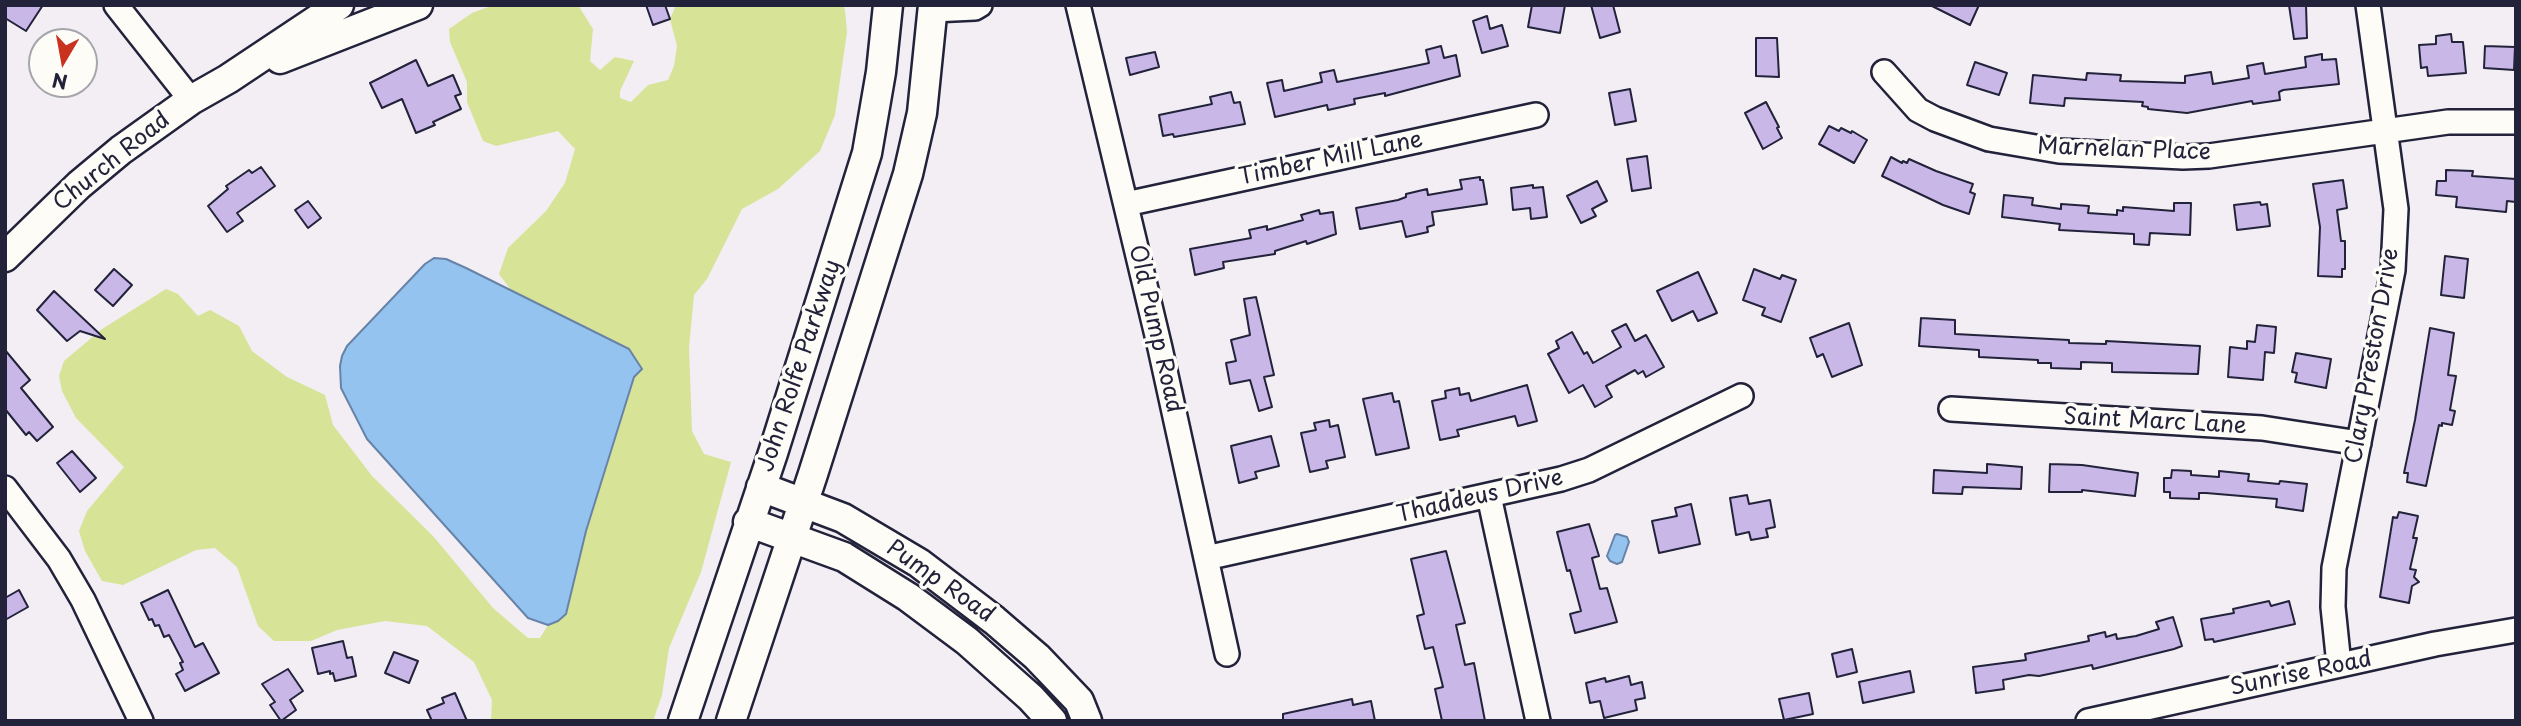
<!DOCTYPE html>
<style>
body{margin:0}
#map{position:relative;width:2521px;height:726px;overflow:hidden;background:#f2eef4;font-family:"Playpen Sans",sans-serif}
canvas{display:block}
.frame{position:absolute;inset:0;border:7px solid #22223b;pointer-events:none}
.north{position:absolute;left:28px;top:28px;width:70px;height:70px;box-sizing:border-box;background:#fdfcf7;border:2px solid #a5a5ac;border-radius:50%;rotate:190deg;font-size:19px;font-weight:700;line-height:28px;text-align:center;color:#22223b}
.north::after{content:'';display:block;margin:auto;width:24px;height:32px;background:#c8321e;clip-path:polygon(50% 0,100% 100%,50% 72%,0 100%)}
</style>
<div id="map">
<canvas width="2521" height="726"></canvas>
<div class="frame"></div>
<div class="north">N</div>
</div>
<script>
const ctx = document.querySelector('canvas').getContext('2d');
ctx.lineJoin = 'round';
function fillPath(path, color) {
  ctx.fillStyle = color;
  ctx.fill(path, 'evenodd');
}
function toPath(rows) {
  const path = new Path2D();
  for (const r of rows) {
    path.moveTo(r[0], r[1]);
    for (let i = 2; i < r.length; i += 2) path.lineTo(r[i], r[i + 1]);
  }
  return path;
}
function trace(path, color, width, dash) {
  ctx.strokeStyle = color;
  ctx.lineWidth = width;
  ctx.lineCap = dash ? 'butt' : 'round';
  ctx.setLineDash(dash || []);
  ctx.stroke(path);
}
function label(font, color, halo, rows, align = 'center') {
  ctx.font = font + ' "Playpen Sans",sans-serif';
  ctx.lineWidth = 7;
  ctx.setLineDash([]);
  ctx.textBaseline = 'middle';
  ctx.strokeStyle = halo;
  ctx.fillStyle = color;
  for (const [text, x, y, turn = 0] of rows) {
    ctx.save();
    ctx.translate(x, y);
    ctx.rotate((+turn || 0) * Math.PI / 180);
    ctx.textAlign = isNaN(turn) ? turn : align;
    if (halo) ctx.strokeText(text, 0, 0);
    ctx.fillText(text, 0, 0);
    ctx.restore();
  }
}
const green = toPath([
 [494,5,578,5,593,29,590,61,600,70,615,57,634,61,620,91,620,98,631,102,648,85,668,80,674,66,677,46,670,19,676,5,843,5,845,10,847,32,835,115,820,151,778,189,742,209,707,279,694,295,689,348,692,431,704,454,731,462,701,572,669,648,662,695,653,721,491,721,492,700,474,662,427,626,385,621,337,630,311,641,274,641,258,626,237,567,215,548,196,550,123,585,102,581,85,551,79,531,87,511,124,467,76,418,62,391,59,376,64,361,102,329,166,289,178,294,198,316,210,310,239,326,252,351,287,377,325,395,333,425,372,476,433,536,493,608,528,638,540,638,548,625,558,621,566,614,586,531,634,377,642,368,629,349,511,290,499,274,508,248,546,211,565,183,575,149,558,131,496,146,483,141,467,102,467,82,450,42,449,29,472,13]
]);
const water = toPath([
 [434,258,446,259,466,268,629,349,642,369,634,377,586,531,566,614,558,621,548,625,528,618,367,439,341,388,340,366,342,356,347,346,425,264,434,258],
 [1617,534,1627,537,1629,542,1622,562,1617,564,1610,561,1607,556,1615,535,1617,534]
]);
const building = toPath([
 [5,5,43,5,26,31,5,18,5,5],
 [646,5,665,5,670,19,653,25,646,5],
 [1532,5,1565,5,1560,33,1528,27,1532,5],
 [1591,5,1613,5,1620,32,1600,38,1591,5],
 [1930,5,1979,5,1970,25,1930,5],
 [2289,5,2306,5,2307,38,2294,39,2289,5],
 [1487,16,1490,29,1502,25,1508,46,1482,53,1473,21,1487,16],
 [2451,34,2452,42,2463,42,2466,73,2428,76,2427,67,2421,68,2419,45,2436,44,2436,36,2451,34],
 [1756,38,1777,38,1779,77,1756,76,1756,38],
 [1441,46,1444,58,1456,55,1460,76,1385,96,1385,93,1354,99,1355,104,1328,110,1327,105,1275,117,1267,83,1282,80,1284,91,1322,82,1320,73,1334,70,1337,82,1377,74,1429,63,1426,50,1441,46],
 [2485,46,2515,47,2514,70,2484,68,2485,46],
 [1155,52,1159,67,1130,75,1126,58,1155,52],
 [2322,54,2322,60,2336,59,2339,84,2283,90,2279,92,2280,100,2253,104,2252,101,2187,113,2148,109,2148,107,2142,106,2143,102,2065,98,2064,106,2030,103,2033,75,2086,80,2087,73,2121,75,2120,81,2185,83,2185,76,2211,72,2213,84,2249,78,2247,66,2263,63,2265,74,2306,67,2305,57,2322,54],
 [416,60,428,86,453,75,461,94,455,96,461,109,433,122,435,125,416,133,402,99,382,108,370,83,416,60],
 [1975,62,2007,73,1999,95,1967,85,1975,62],
 [1630,89,1636,121,1615,125,1609,93,1630,89],
 [1231,92,1234,103,1240,102,1245,124,1174,137,1173,134,1163,136,1159,115,1212,104,1210,97,1231,92],
 [1766,102,1779,127,1777,128,1782,138,1763,149,1745,113,1766,102],
 [1829,126,1839,131,1841,128,1851,133,1852,131,1867,140,1854,163,1819,144,1829,126],
 [1647,156,1651,188,1632,191,1627,159,1647,156],
 [1891,157,1902,163,1903,161,1907,163,1909,159,1936,171,1973,184,1970,192,1975,194,1969,214,1943,205,1882,176,1891,157],
 [261,167,275,186,237,213,243,221,227,232,208,206,228,189,226,186,249,170,252,173,261,167],
 [2446,170,2473,171,2472,176,2516,179,2516,202,2507,201,2506,212,2456,207,2457,197,2436,195,2437,181,2446,181,2446,170],
 [1480,177,1480,180,1483,180,1487,204,1432,212,1434,225,1427,227,1428,232,1406,237,1402,221,1360,229,1356,208,1398,200,1406,197,1406,194,1427,189,1428,195,1462,189,1460,180,1480,177],
 [2343,180,2347,208,2337,210,2341,241,2345,241,2345,269,2342,269,2342,277,2318,276,2320,227,2313,184,2343,180],
 [1597,181,1607,201,1592,209,1596,216,1581,223,1567,196,1597,181],
 [1533,185,1533,188,1543,187,1547,217,1531,219,1530,208,1513,210,1511,188,1533,185],
 [2004,195,2033,198,2032,205,2061,209,2061,204,2089,206,2088,213,2117,215,2117,210,2123,211,2123,207,2174,211,2174,203,2191,203,2190,235,2150,233,2149,245,2134,244,2134,234,2059,230,2060,224,2002,217,2004,195],
 [308,201,321,218,308,228,295,210,308,201],
 [2260,202,2261,205,2267,204,2270,226,2237,230,2234,205,2260,202],
 [1319,210,1320,214,1333,212,1336,234,1307,244,1306,241,1275,251,1275,254,1223,262,1224,268,1195,275,1190,249,1251,238,1249,230,1267,226,1267,230,1303,220,1301,215,1319,210],
 [2445,256,2468,259,2464,298,2441,295,2445,256],
 [114,269,132,285,113,306,95,290,114,269],
 [1754,269,1780,279,1782,275,1796,280,1781,322,1762,315,1765,308,1743,300,1754,269],
 [1698,272,1717,313,1698,321,1693,311,1672,321,1657,291,1698,272],
 [54,291,105,339,80,331,67,341,37,310,54,291],
 [1256,297,1274,375,1264,377,1272,407,1259,411,1250,380,1230,384,1226,363,1236,361,1231,340,1250,335,1244,299,1256,297],
 [1921,318,1955,320,1955,334,2069,340,2069,343,2106,344,2106,341,2200,346,2198,374,2112,372,2112,363,2081,362,2081,369,2051,368,2051,363,2038,363,2038,360,1979,357,1979,350,1919,346,1921,318],
 [1849,323,1862,365,1832,377,1823,354,1817,357,1810,338,1849,323],
 [1626,324,1635,341,1646,335,1664,367,1646,377,1643,371,1638,374,1635,370,1606,386,1612,397,1595,407,1583,385,1569,393,1548,354,1559,348,1556,341,1572,332,1584,354,1587,352,1593,363,1621,347,1612,331,1626,324],
 [2257,325,2276,327,2274,353,2265,352,2263,380,2228,377,2230,347,2247,349,2247,341,2255,342,2257,325],
 [2430,328,2454,333,2448,375,2456,376,2450,410,2455,411,2452,425,2442,423,2442,426,2439,425,2426,486,2407,482,2408,473,2404,473,2415,420,2430,328],
 [5,350,30,380,21,388,53,427,37,441,29,432,26,435,5,409,5,350],
 [2296,353,2331,359,2326,388,2295,382,2297,373,2292,372,2296,353],
 [1527,385,1537,421,1518,426,1515,416,1457,430,1459,436,1440,440,1432,401,1446,398,1445,391,1459,388,1460,395,1469,393,1471,401,1527,385],
 [1392,393,1394,402,1399,401,1409,448,1376,455,1363,399,1392,393],
 [1329,420,1330,427,1338,425,1345,457,1326,461,1328,468,1310,472,1301,433,1316,430,1314,423,1329,420],
 [1271,436,1279,466,1255,472,1257,478,1239,483,1231,446,1271,436],
 [72,451,96,478,80,492,57,463,72,451],
 [1987,464,2022,467,2021,489,1963,487,1962,494,1933,493,1934,470,1987,473,1987,464],
 [2050,464,2082,465,2138,473,2135,496,2082,490,2082,492,2049,492,2050,464],
 [2172,470,2191,471,2191,475,2219,477,2219,471,2249,474,2248,481,2279,484,2280,481,2307,484,2303,511,2276,507,2277,499,2206,493,2199,493,2199,499,2170,498,2170,492,2164,492,2164,478,2171,478,2172,470],
 [1747,495,1749,504,1770,500,1775,527,1766,529,1768,537,1751,540,1749,532,1736,535,1730,498,1747,495],
 [1691,504,1700,544,1659,553,1652,521,1677,516,1675,508,1691,504],
 [2399,512,2418,516,2413,538,2417,538,2410,569,2416,570,2414,577,2419,582,2412,586,2409,603,2380,597,2393,517,2397,518,2399,512],
 [1589,524,1599,556,1592,558,1600,589,1607,588,1617,622,1575,633,1570,614,1581,611,1570,570,1567,571,1557,532,1589,524],
 [1446,551,1465,623,1456,625,1465,665,1474,663,1485,721,1442,721,1435,689,1443,687,1433,647,1425,649,1417,616,1424,614,1411,559,1446,551],
 [19,590,28,607,5,620,5,598,19,590],
 [168,590,195,647,203,643,219,673,185,691,176,674,183,670,180,663,183,662,169,635,164,637,159,625,155,626,152,619,149,620,141,603,168,590],
 [2269,601,2271,606,2289,601,2295,624,2214,642,2213,639,2205,640,2201,619,2234,613,2233,609,2269,601],
 [2173,617,2182,646,2174,649,2093,669,2092,665,2039,676,2029,675,2003,680,2004,689,1976,693,1973,667,2026,660,2025,654,2089,641,2088,636,2105,632,2106,637,2116,634,2117,639,2136,636,2159,629,2156,622,2173,617],
 [343,641,347,658,352,657,356,676,335,681,333,673,330,674,330,671,318,674,312,648,343,641],
 [1852,649,1857,672,1837,677,1832,654,1852,649],
 [394,652,418,661,409,683,385,673,394,652],
 [288,669,303,691,290,700,296,710,281,721,270,705,275,702,262,684,288,669],
 [1910,671,1914,692,1863,703,1859,682,1910,671],
 [1629,676,1631,685,1642,682,1645,698,1635,700,1637,710,1604,718,1600,701,1590,703,1586,683,1605,678,1606,682,1629,676],
 [455,693,467,721,432,721,427,710,444,703,442,698,455,693],
 [1809,693,1813,714,1784,720,1779,699,1809,693],
 [1352,699,1353,705,1371,701,1375,721,1283,721,1283,714,1352,699]
]);
const minor = toPath([
 [116,5,191,100],
 [1078,5,1160,348,1227,654],
 [933,10,975,8,980,5],
 [1884,72,1918,110,1935,119,1989,139,2059,151,2183,157,2209,156,2448,122,2516,122],
 [1126,204,1536,115],
 [1951,409,2262,428,2359,443],
 [5,488,59,559,83,600,141,721],
 [1489,496,1538,721],
 [1206,558,1561,479,1589,470,1741,396],
 [2339,665,2333,607,2334,568,2393,270,2396,209,2368,5],
 [2088,721,2435,644,2516,630]
]);
const major = toPath([
 [280,59,418,5],
 [5,257,79,185,121,150,191,100,228,79,339,5],
 [761,487,843,518,919,563,994,620,1037,657,1079,701,1087,721],
 [748,522,844,557,908,597,967,641,1031,698,1052,721],
 [683,721,773,453,867,153,881,72,888,5],
 [731,721,813,474,908,174,922,113,933,5]
]);
const streetNames = [
 ["Marnelan Place",2124,150,2],
 ["Timber Mill Lane",1331,159,-12],
 ["Church Road",112,162,-39],
 ["Old Pump Road",1155,329,77],
 ["Clary Preston Drive",2373,356,-80],
 ["John Rolfe Parkway",800,366,-72],
 ["Saint Marc Lane",2155,422,3],
 ["Thaddeus Drive",1480,497,-13],
 ["Pump Road",940,582,35],
 ["Sunrise Road",2301,674,-12]
];
fillPath(green, '#d7e396');
fillPath(water, '#95c3ef');
trace(water, '#6783a7', 2);
fillPath(building, '#c8b7e7');
trace(building, '#22223b', 2);
trace(minor, '#22223b', 28);
trace(major, '#22223b', 33);
trace(minor, '#fdfcf7', 23);
trace(major, '#fdfcf7', 28);
label('23px', '#22223b', '#fdfcf7', streetNames);
</script>
